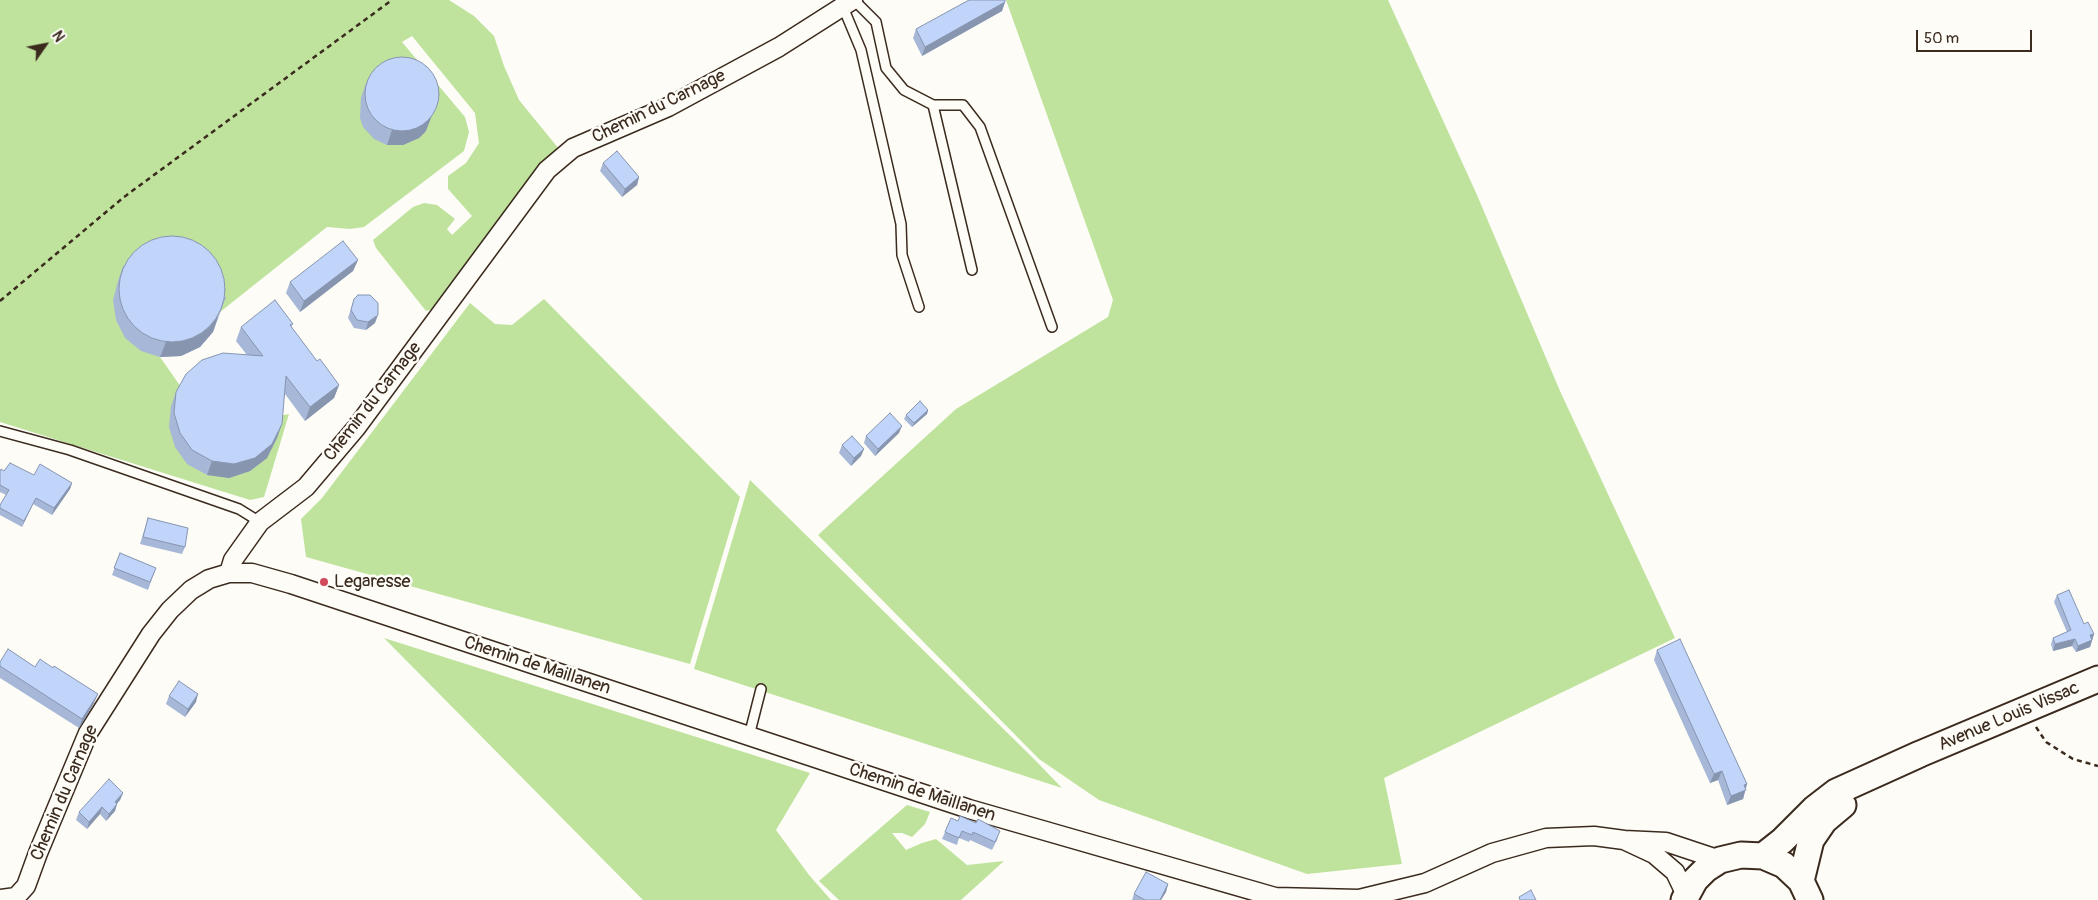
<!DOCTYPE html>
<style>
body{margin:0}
#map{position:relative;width:2098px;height:900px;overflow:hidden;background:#fdfcf7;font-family:Pangolin,sans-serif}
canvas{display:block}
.north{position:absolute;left:20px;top:20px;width:50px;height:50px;-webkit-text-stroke:4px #fdfcf7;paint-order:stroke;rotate:57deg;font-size:14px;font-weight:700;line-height:20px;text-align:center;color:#3b2a1e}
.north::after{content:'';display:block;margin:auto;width:18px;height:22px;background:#3b2a1e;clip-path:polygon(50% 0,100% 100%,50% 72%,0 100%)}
.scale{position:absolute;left:1916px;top:30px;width:116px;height:22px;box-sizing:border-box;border:2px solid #3b2a1e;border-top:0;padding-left:6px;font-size:15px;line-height:18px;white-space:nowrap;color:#3b2a1e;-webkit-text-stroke:4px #fdfcf7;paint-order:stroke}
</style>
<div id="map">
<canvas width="2098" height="900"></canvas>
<div class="north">N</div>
<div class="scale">50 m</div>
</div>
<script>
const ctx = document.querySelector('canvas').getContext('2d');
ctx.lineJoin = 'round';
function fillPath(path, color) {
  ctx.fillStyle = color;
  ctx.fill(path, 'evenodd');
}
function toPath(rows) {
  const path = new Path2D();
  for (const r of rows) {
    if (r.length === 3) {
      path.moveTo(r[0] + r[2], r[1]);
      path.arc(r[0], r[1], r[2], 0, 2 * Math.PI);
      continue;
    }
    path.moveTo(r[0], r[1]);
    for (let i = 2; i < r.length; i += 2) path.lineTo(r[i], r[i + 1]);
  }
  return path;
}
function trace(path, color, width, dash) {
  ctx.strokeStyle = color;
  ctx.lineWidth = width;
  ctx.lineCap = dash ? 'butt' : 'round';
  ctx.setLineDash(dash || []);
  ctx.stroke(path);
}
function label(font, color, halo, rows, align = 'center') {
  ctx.font = font + ' Pangolin,sans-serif';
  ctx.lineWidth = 5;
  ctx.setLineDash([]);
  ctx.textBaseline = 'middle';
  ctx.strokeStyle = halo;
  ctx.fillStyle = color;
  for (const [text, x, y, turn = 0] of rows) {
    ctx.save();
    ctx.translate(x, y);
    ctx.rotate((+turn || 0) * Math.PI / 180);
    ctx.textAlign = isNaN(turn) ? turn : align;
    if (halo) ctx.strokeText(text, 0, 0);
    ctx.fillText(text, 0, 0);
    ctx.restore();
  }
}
const green = toPath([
 [0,0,449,0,474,16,494,36,504,66,519,100,559,149,434,309,426,311,376,248,373,240,413,207,424,203,437,205,455,219,447,229,452,235,472,216,448,189,448,176,466,163,479,143,475,113,412,36,402,42,465,117,469,132,464,151,364,227,350,229,327,227,220,312,219,292,160,357,181,387,279,416,289,414,264,497,250,500,0,422],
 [1006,0,1388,0,1477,195,1560,391,1675,638,1384,778,1402,864,1307,874,1099,800,1039,759,818,535,956,409,1108,317,1113,300],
 [544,299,740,497,690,664,306,557,301,519,322,498,470,303,495,324,512,325],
 [750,480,1033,758,1062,788,694,669],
 [384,638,810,773,776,830,809,875,831,900,643,900],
 [907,805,930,812,925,824,912,837,902,833,892,833,906,850,922,843,936,839,967,865,1004,861,961,900,839,900,819,881]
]);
const path = toPath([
 [0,301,124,197,392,0],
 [2036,727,2046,742,2073,759,2098,766]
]);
const lane = toPath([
 [854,0,876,22,886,68,904,90,933,105,972,270],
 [843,7,861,50,901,224,902,255,919,307],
 [933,105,963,105,980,127,1052,327],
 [0,431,70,450,239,509,260,522],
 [749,736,761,689]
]);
const street = toPath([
 [229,573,233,560,260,522,306,487,356,428,547,170,573,148,668,107,779,47,853,0],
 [1686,895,1675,872,1654,854,1624,840,1666,842,1720,860],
 [0,899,16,897,26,886,38,853,88,733,151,634,170,610,191,590,209,579,229,573,252,573,291,584,969,809,1275,897,1359,899,1425,883,1492,853,1546,838,1594,836,1624,840]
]);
const secondary = toPath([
 [1763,856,1782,841,1814,809,1836,792,1920,754,2098,679],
 [1801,881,1811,840,1824,821,1843,805],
 [1684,900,1695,880,1706,869,1720,860,1741,855,1763,856,1784,865,1801,881,1810,900]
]);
const wall = toPath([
 [1005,2,1002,11,922,56,913,38,916,29],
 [366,83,426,131,419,138,403,145,387,145,374,139,363,127,360,118,361,98],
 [603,163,639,177,637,185,622,197,600,171],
 [358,260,353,271,300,312,286,293,290,282],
 [123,266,226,297,213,332,200,347,181,356,160,357,141,351,125,338,116,320,113,300,118,281],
 [354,299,375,323,366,330,354,328,348,318],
 [293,324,291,327,317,361,339,385,334,398,305,421,285,394,277,438,267,458,250,471,229,478,207,475,187,464,175,447,169,427,171,406,176,392,247,355,236,341,241,327],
 [928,410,927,414,912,427,904,419,906,415],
 [899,433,875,456,864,443,866,436],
 [842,445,864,449,861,456,851,466,839,453],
 [0,471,34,475,72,483,70,489,52,515,33,504,22,527,0,515,0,505,6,495,0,492],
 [148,518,185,547,182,554,140,544],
 [120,553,156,568,148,590,112,575],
 [2057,595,2094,634,2090,647,2076,652,2072,646,2053,651,2051,644,2053,638,2067,632,2054,602],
 [1657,650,1747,784,1743,799,1727,805,1718,780,1710,783,1654,660],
 [0,662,94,703,79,728,0,678],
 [169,696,196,702,185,717,166,704],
 [123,793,120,800,117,804,115,811,106,821,100,814,87,829,76,820,79,812],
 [951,818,998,838,992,850,970,840,969,842,959,838,957,845,942,839],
 [1168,884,1166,892,1161,900,1132,900,1134,894]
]);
const shadedWall = toPath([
 [1005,2,1002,11,922,56,925,47],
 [439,97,426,131,419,138,403,145,387,145,392,130],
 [639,177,637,185,622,197,625,189],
 [358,260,353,271,300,312,304,301],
 [378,315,375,323,366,330,368,322],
 [218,317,213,332,200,347,181,356,160,357,166,342],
 [339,385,334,398,305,421,310,407],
 [928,410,927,414,912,427,914,423],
 [282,424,277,438,267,458,250,471,229,478,207,475,212,461],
 [902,426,899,433,875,456,878,449],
 [864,449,861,456,851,466,854,458],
 [72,483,70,489,52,515,54,508],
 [36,498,33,504,22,527,24,521],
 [2094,634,2090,647,2076,652,2078,646,2090,635],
 [2075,639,2072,646,2053,651,2055,644],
 [98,694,94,703,79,728,82,719],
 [198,694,196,702,185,717,188,709],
 [1722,771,1718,780,1710,783,1714,774],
 [1747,784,1743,799,1727,805,1731,796,1744,785],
 [123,793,120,800,112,809,115,802],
 [117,804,115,811,106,821,109,814],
 [102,807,100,814,87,829,89,822],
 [1168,884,1166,892,1161,900,1160,900]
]);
const building = toPath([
 [969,0,1005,0,1005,2,925,47,916,29,969,0],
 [402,94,37],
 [617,151,639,177,625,189,603,163,617,151],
 [172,289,53],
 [343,241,358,260,304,301,290,282,343,241],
 [358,295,370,295,378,303,378,315,368,322,357,320,351,310,354,299,358,295],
 [275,300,293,324,290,325,317,361,320,359,339,385,310,407,286,376,282,424,272,444,255,458,234,464,212,461,192,450,180,433,174,413,176,392,186,374,202,360,223,353,263,356,241,327,275,300],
 [920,401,928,410,914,423,906,415,920,401],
 [890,413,902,426,878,449,866,436,890,413],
 [852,436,864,449,854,458,842,445,852,436],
 [10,463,34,475,40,464,72,483,54,508,36,498,24,521,0,508,0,505,9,490,0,485,0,471,1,469,4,471,10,463],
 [148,518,188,528,185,547,143,537,148,518],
 [120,553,156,568,150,582,114,568,120,553],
 [2069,590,2084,624,2088,622,2094,634,2090,635,2092,640,2078,646,2075,639,2055,644,2053,638,2071,630,2057,595,2069,590],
 [1680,639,1747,784,1744,785,1746,790,1731,796,1722,771,1714,774,1657,650,1680,639],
 [8,649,35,667,40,659,53,668,54,666,98,694,82,719,0,666,0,662,8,649],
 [179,681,198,694,188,709,169,696,179,681],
 [109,779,123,793,115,802,117,804,109,814,102,807,89,822,79,812,109,779],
 [960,816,976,823,978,819,1000,831,995,842,973,832,972,835,962,831,959,838,945,832,951,818,958,821,960,816],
 [1146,872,1168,884,1160,900,1145,900,1134,894,1146,872],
 [1531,890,1536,900,1520,900,1519,897,1531,890]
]);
const markers = [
 [324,582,5,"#d1495b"]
];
const streetNames = [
 ["Chemin du Carnage",659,107,-26],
 ["Chemin du Carnage",373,402,-52],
 ["Chemin de Maillanen",537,666,18],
 ["Avenue Louis Vissac",2009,717,-23],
 ["Chemin du Carnage",65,793,-67],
 ["Chemin de Maillanen",922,793,18]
];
const poiNames = [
 ["Legaresse",334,582]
];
fillPath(green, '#bfe39d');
trace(lane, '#3b2a1e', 12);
trace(street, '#3b2a1e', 21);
trace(secondary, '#3b2a1e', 29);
trace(path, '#3b2a1e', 2.5, [5, 4]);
trace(lane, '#fdfcf7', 9);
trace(street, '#fdfcf7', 18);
trace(secondary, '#fdfcf7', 25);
fillPath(wall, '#a6b7d7');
fillPath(shadedWall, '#8795af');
fillPath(building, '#c1d5fa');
trace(building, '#8795af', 1);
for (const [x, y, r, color] of markers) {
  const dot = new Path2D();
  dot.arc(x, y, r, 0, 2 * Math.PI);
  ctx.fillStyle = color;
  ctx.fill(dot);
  trace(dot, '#fdfcf7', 2);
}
label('18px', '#3b2a1e', '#fdfcf7', streetNames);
label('18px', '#3b2a1e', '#fdfcf7', poiNames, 'left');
</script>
